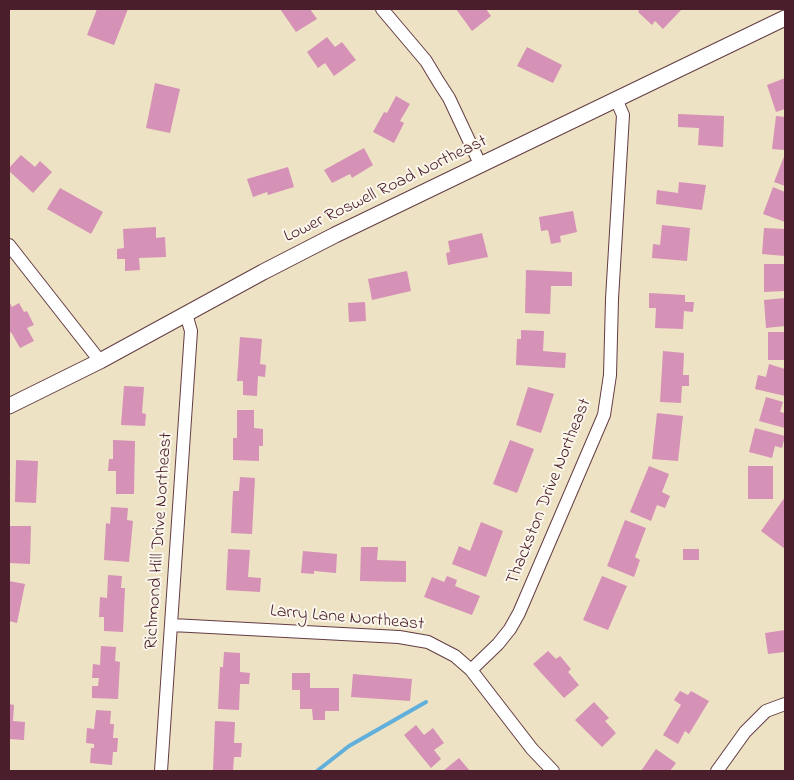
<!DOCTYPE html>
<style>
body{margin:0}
#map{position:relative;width:794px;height:780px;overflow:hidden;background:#eee2c4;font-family:"Indie Flower",sans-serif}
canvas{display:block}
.frame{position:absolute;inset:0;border:10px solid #4a1f2b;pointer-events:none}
</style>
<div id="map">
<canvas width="794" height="780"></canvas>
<div class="frame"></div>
</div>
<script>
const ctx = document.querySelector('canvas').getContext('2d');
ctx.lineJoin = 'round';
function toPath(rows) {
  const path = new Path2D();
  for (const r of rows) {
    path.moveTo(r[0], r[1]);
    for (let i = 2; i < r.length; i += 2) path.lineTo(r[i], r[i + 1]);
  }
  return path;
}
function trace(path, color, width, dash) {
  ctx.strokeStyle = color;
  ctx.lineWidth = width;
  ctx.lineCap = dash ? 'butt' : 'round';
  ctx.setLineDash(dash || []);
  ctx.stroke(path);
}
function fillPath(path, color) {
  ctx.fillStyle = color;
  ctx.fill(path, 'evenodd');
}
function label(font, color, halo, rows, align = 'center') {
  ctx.font = font + ' "Indie Flower",sans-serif';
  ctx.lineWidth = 4;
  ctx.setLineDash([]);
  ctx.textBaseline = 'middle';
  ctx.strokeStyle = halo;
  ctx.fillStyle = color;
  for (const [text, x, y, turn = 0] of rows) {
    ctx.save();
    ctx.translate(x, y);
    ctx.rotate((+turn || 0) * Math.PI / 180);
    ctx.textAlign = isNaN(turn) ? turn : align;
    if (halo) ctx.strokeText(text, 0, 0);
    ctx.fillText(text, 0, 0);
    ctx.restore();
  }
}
const stream = toPath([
 [317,771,349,746,426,702]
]);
const building = toPath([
 [97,9,128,9,114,45,87,35],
 [280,9,310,9,317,19,296,32],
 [456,9,486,9,491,16,472,31],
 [640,9,682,9,663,29,655,21,652,25,638,12],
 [327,37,335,47,342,42,356,60,334,76,325,63,318,68,307,52],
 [527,47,562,65,553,83,517,66],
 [785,78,785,109,776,112,767,85],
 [155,83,180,89,170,133,146,128],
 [396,96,410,104,400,121,404,123,394,143,373,132,384,112,387,113],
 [678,114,724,116,723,147,698,145,699,128,678,127],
 [776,116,785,117,785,150,772,149],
 [364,148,373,165,352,178,350,174,332,183,324,170],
 [785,154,785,186,774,182],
 [21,155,35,167,40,161,52,172,33,193,9,171,9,168],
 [288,167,294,187,268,195,267,192,253,197,247,179],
 [679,182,706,185,702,210,656,204,657,190,678,193],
 [773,187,785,192,785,222,763,214],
 [60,188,103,212,91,234,47,209],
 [573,211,577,232,560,236,561,242,551,244,548,230,541,231,539,217],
 [662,225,690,228,687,261,652,258,653,244,660,245],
 [156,227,156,238,165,237,166,257,139,258,140,270,125,271,125,259,117,259,117,249,124,248,123,229],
 [764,228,785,229,785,256,762,254],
 [482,233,488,257,448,265,446,253,450,252,448,241],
 [764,264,785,264,784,291,764,292],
 [526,270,572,272,572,286,551,286,550,314,525,313],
 [407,271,411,291,372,300,368,279],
 [649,293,685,295,685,302,694,302,693,312,684,311,683,329,655,328,656,308,649,308],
 [785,298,785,326,766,328,764,300],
 [9,301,12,307,19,303,24,312,27,311,34,325,27,328,34,341,20,348,11,332,9,334],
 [365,302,366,321,349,322,348,303],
 [521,330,544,331,543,351,566,353,565,368,516,365,517,339,521,339],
 [768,332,785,332,785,360,768,360],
 [240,337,262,339,260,364,266,365,265,377,258,376,257,396,243,395,243,381,237,381],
 [663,351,684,353,683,375,689,375,689,386,682,386,681,403,660,402],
 [769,364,785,369,785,396,755,389,758,375,766,377],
 [124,386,144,387,142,413,146,414,145,426,121,425],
 [528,387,554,394,541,433,516,425],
 [766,397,783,402,780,412,785,413,785,428,759,421],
 [237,410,254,410,254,428,263,429,263,446,259,446,259,461,233,460,233,438,237,438],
 [657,413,683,416,678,461,652,459],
 [755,428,785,436,782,448,775,446,772,458,749,452],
 [113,440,135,441,134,494,116,494,116,471,108,471,109,459,113,459],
 [510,440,534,449,517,493,493,484],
 [16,460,38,461,36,503,15,502],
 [649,466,669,474,662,492,670,496,665,508,657,505,651,521,630,512],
 [748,466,773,466,773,499,748,499],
 [240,477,255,478,252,534,231,533,233,491,239,491],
 [785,497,785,549,761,531],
 [111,507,128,508,127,520,133,521,129,562,104,560,106,523,110,524],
 [625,520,646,528,635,557,640,560,634,577,607,566],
 [481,522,503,531,486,577,452,564,459,546,470,551],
 [9,526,31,526,30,564,9,563],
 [361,547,378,547,377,560,406,561,406,582,360,581],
 [228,549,250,550,248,577,261,578,260,592,226,590],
 [683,549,699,549,699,560,683,560],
 [303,551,337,554,336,573,314,571,314,574,301,573],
 [108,575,122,576,121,588,125,588,123,632,104,631,104,617,99,617,100,597,107,598],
 [447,576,457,580,455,586,480,596,472,615,424,597,432,577,444,582],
 [602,576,627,586,608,630,583,620],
 [9,581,25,584,17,623,9,621],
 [785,630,785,652,768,654,765,633],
 [101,646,116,647,115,661,120,662,118,699,92,698,92,686,98,686,99,678,92,678,93,664,100,665],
 [548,651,556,659,560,656,571,669,568,672,579,685,564,698,533,664],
 [224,652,240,653,240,672,250,673,249,684,240,684,239,710,218,709,220,667,223,667],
 [292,673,310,673,310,688,339,688,339,711,325,711,325,720,313,720,312,709,300,709,300,690,292,690],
 [353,674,412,679,410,701,351,697],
 [680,691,688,695,691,691,709,701,689,734,685,731,678,744,663,735,681,705,674,700],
 [594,702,609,718,605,721,616,733,602,747,575,720],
 [9,704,14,705,13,721,25,722,24,740,9,739],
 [96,710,111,711,110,724,114,724,113,738,118,738,117,752,113,752,112,765,90,763,91,748,94,748,94,744,86,743,87,728,94,729],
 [215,721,235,722,234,743,242,743,241,757,234,757,233,771,213,771],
 [416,725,424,735,433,728,444,743,434,750,441,759,431,768,404,735],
 [656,749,676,763,670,771,641,771],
 [459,758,470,771,443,771]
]);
const minor = toPath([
 [382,9,426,61,438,81,449,98,480,164],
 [9,245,100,361],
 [172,625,399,637,428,642,455,656,471,670,532,749,553,771],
 [471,670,498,644,510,629,519,613,604,415,610,375,612,299,623,115,616,99],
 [161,771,191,331,186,314],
 [717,771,745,732,766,711,785,704]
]);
const tertiary = toPath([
 [9,406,100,361,263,272,335,235,785,18]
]);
const streetNames = [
 ["Lower Roswell Road Northeast",386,190,-26],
 ["Thackston Drive Northeast",550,492,-68],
 ["Richmond Hill Drive Northeast",160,541,-86],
 ["Larry Lane Northeast",347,619,5]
];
trace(stream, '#61afdb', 4);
fillPath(building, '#d591b6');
trace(minor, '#633c42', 14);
trace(tertiary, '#633c42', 17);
trace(minor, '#fff', 12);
trace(tertiary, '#fff', 15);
label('18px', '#4a1f2b', '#fbf7ec', streetNames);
</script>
